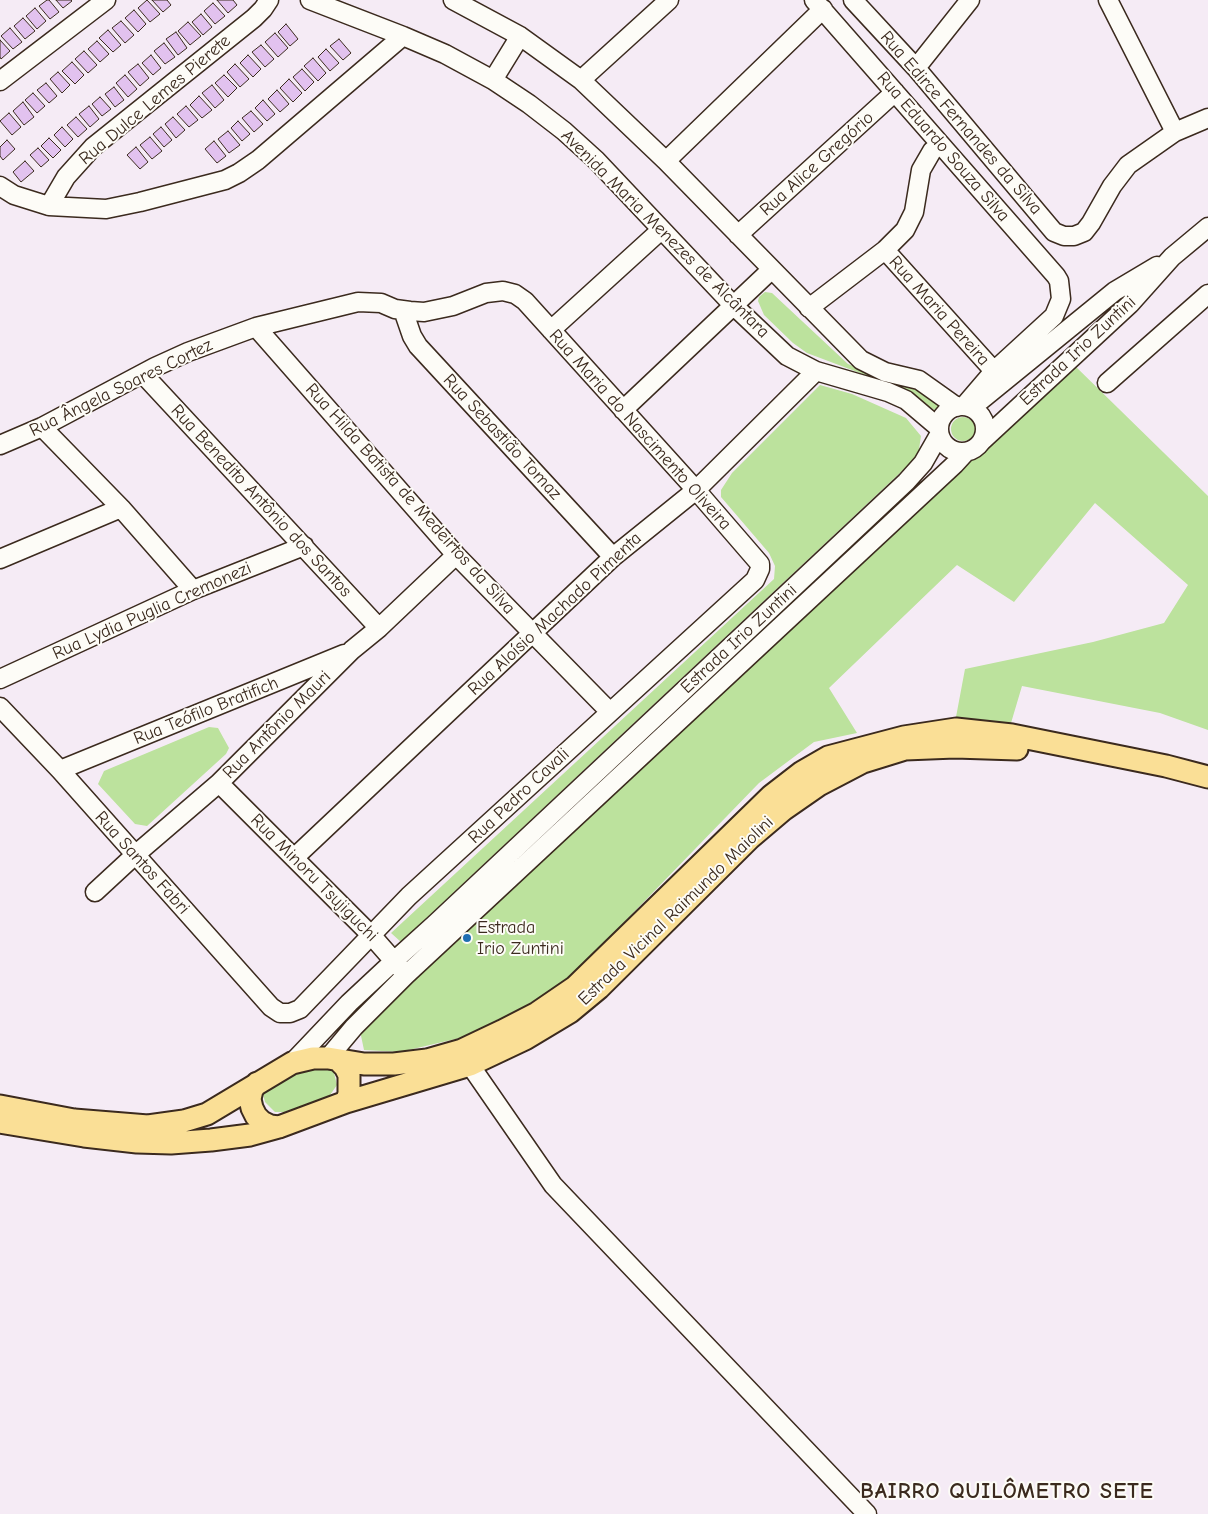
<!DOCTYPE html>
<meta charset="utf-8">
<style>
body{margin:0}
canvas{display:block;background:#f5ebf5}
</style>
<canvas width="1208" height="1514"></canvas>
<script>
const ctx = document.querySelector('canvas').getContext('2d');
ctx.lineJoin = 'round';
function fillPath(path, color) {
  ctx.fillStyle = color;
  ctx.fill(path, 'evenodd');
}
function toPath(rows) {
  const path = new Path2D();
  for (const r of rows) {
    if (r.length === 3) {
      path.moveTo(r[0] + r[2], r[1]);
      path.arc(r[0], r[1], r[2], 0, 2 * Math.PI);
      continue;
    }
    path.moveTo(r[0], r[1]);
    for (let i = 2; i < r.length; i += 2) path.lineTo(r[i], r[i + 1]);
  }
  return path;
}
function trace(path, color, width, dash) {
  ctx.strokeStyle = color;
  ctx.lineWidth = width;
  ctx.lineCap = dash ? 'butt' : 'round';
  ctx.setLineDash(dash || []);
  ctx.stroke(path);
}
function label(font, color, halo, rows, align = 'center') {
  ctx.font = font + ' "Comic Neue",sans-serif';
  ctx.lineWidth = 4;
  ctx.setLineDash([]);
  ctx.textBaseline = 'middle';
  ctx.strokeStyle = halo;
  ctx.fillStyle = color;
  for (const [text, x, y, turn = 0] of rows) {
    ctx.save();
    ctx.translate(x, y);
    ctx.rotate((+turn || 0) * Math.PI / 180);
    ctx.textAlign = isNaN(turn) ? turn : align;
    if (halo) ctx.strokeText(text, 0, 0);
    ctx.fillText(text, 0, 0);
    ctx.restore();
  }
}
const green = toPath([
 [765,292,772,293,848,364,881,377,911,386,945,406,938,412,897,387,807,353,793,343,764,315,758,301,759,297],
 [1073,364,1208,496,1208,730,1160,713,1022,686,1011,723,956,717,965,669,1093,642,1164,623,1188,585,1095,503,1014,602,957,565,829,688,857,733,814,742,759,783,569,979,517,1011,464,1037,400,1052,364,1050,360,1031],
 [820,385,852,394,906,418,921,436,918,456,401,942,391,933,774,579,775,566,769,553,721,497,721,490,732,473],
 [963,429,12],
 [209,727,218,728,229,748,226,754,147,826,135,824,98,784,104,771],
 [314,1065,330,1069,334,1073,337,1085,328,1098,284,1112,275,1112,265,1102,263,1094,265,1090,302,1069]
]);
const building = toPath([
 [47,0,49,0,59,12,50,19,39,6,47,0],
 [56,0,71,0,72,1,63,8,56,0],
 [147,0,160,14,150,22,138,8,147,0],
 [152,0,167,0,171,5,163,12,152,0],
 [217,0,233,0,237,5,228,13,217,0],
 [213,3,225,16,215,24,204,11,213,3],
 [35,8,46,21,37,29,26,16,35,8],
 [134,10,146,24,138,32,125,18,134,10],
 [201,14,212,27,203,35,192,22,201,14],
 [23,18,35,31,25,39,14,26,23,18],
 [121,21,134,35,125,43,112,28,121,21],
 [188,22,201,36,190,45,178,31,188,22],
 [286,24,298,39,290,46,278,32,286,24],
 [10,28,22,42,13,49,1,36,10,28],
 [108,30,121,45,113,52,99,38,108,30],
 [176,32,187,48,178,55,166,39,176,32],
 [275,33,288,48,278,57,265,42,275,33],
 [339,39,351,53,343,60,330,46,339,39],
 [0,40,10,51,1,59,0,57,0,40],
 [97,41,109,54,100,62,88,49,97,41],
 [164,43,175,57,165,64,154,51,164,43],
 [261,45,274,59,265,67,252,52,261,45],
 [326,49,339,63,330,71,318,57,326,49],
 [84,51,97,65,88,73,75,59,84,51],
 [151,55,161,68,153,75,142,63,151,55],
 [248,55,261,69,253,77,240,63,248,55],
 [313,58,326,73,318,81,304,66,313,58],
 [72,62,84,75,75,84,62,71,72,62],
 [138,64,149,78,140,86,128,72,138,64],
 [235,64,249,79,240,87,227,72,235,64],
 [302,69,314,82,305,91,293,77,302,69],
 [58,72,70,85,62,93,50,79,58,72],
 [125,75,137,89,128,97,116,83,125,75],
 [224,75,237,88,228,97,215,83,224,75],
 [289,79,302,93,293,102,280,88,289,79],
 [46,83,57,96,49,103,37,90,46,83],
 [212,85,224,100,215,108,202,93,212,85],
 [114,87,124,100,115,107,105,94,114,87],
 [277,90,289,104,280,112,268,99,277,90],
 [33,93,45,106,37,113,25,100,33,93],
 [199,96,212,110,202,118,190,105,199,96],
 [100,97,111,109,102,116,92,104,100,97],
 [263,100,275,114,267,121,255,108,263,100],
 [23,102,34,117,24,125,13,111,23,102],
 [89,106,99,119,90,127,79,114,89,106],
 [186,106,198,120,189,127,177,114,186,106],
 [251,111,263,124,254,132,242,118,251,111],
 [9,113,21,127,12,135,0,121,9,113],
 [76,117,87,129,78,137,67,125,76,117],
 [173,117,185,130,176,138,165,124,173,117],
 [238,121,250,134,242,141,231,128,238,121],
 [62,127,73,139,65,147,54,135,62,127],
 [161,127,172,140,164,147,153,134,161,127],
 [228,131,240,145,229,153,218,139,228,131],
 [150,137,162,151,152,159,140,145,150,137],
 [49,138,61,150,53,158,41,146,49,138],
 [7,140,15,149,3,160,0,156,0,147,7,140],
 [214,141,226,156,217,163,205,149,214,141],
 [136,147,148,162,140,169,127,155,136,147],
 [38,148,49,160,41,167,30,155,38,148],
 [25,161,34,171,21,182,13,172,25,161]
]);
const minor = toPath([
 [310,0,403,36,445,54,493,80,529,104,564,131,596,160,733,305,787,356,816,371,888,392,906,400,939,428],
 [453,0,520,36,581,80,666,161,861,360,885,372,919,380,957,407],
 [814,0,1056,276,1059,281,1061,299,1054,316,994,371,964,406],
 [853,0,916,68,1054,232,1064,236,1074,236,1084,232,1091,223,1112,186,1128,165,1175,132,1208,118],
 [1108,0,1175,132],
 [916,68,970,0],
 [493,80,520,36],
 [581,80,669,0],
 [0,81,106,0],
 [666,161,823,9],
 [0,186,14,195,49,206,106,209,140,202,225,180,239,173,258,160,403,36],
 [49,206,66,177,93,147,254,18,263,9,269,0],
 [738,235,895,92],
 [885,250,994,371],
 [809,308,885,250,905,230,914,212,921,170,932,151,940,144],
 [403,310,412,336,418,346,613,557],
 [256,327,456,555,610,712],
 [551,330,661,230],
 [143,374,379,628],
 [1107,383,1208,294],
 [975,405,1115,291,1157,266],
 [962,429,23],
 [623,410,771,270],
 [42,427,121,508,193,590],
 [982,441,1130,304,1172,257,1208,227],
 [0,445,42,427,155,367,188,352,256,327,358,302,381,303,395,309,410,311,424,312,453,306,486,293,503,291,515,294,525,301,696,490,760,564,760,569,755,580,409,896,300,1009,290,1013,280,1013,271,1007,60,770,0,707],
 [0,559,121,508],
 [0,679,193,590,304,546],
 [60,770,344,654],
 [219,783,372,936,400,968],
 [294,858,613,557,696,490,816,371],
 [95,892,135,855,219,783,352,650,379,628,456,555],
 [328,1058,354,1027,406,975,955,464,966,452],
 [292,1063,349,1003,394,961,435,924,906,482,923,463,939,435],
 [470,1065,553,1185,867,1514]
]);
const major = toPath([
 [338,1060,345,1067,349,1075,349,1094,346,1102],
 [257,1083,252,1090,250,1099,252,1108,256,1116,262,1122,270,1126,279,1127],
 [0,1106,74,1120,148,1126,184,1121,207,1114,292,1063,313,1058,328,1058,364,1064,394,1064,427,1060,462,1050,502,1031,537,1013,575,987,771,796,802,772,828,757,904,737,956,729,1012,735,1166,766,1208,777],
 [0,1122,84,1136,137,1142,171,1143,211,1140,250,1135,279,1127,346,1102,470,1065,525,1039,570,1012,599,988,750,838,783,810,819,785,863,762,905,749,955,747,1017,749]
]);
const markers = [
 [467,938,5,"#1f6fb2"]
];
const streetNames = [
 ["Rua Dulce Lemes Pierete",155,100,-40],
 ["Rua Edirce Fernandes da Silva",961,123,49],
 ["Rua Eduardo Souza Silva",943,147,49],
 ["Rua Alice Gregório",817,164,-42],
 ["Avenida Maria Menezes de Alcântara",665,234,45],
 ["Rua Maria Pereira",939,311,48],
 ["Estrada Irio Zuntini",1078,351,-43],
 ["Rua Ângela Soares Cortez",121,388,-26],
 ["Rua Maria do Nascimento Oliveira",640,430,48],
 ["Rua Sebastião Tomaz",502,437,47],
 ["Rua Hilda Batista de Medeirtos da Silva",410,499,48],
 ["Rua Benedito Antônio dos Santos",261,501,47],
 ["Rua Lydia Puglia Cremonezi",152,611,-24],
 ["Rua Aloísio Machado Pimenta",555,614,-43],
 ["Estrada Irio Zuntini",739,639,-43],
 ["Rua Teófilo Bratifich",206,711,-22],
 ["Rua Antônio Mauri",277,725,-45],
 ["Rua Pedro Cavali",519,796,-43],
 ["Rua Santos Fabri",142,863,48],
 ["Rua Minoru Tsujiguchi",314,878,45],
 ["Estrada Vicinal Raimundo Maiolini",676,911,-44]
];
const poiNames = [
 ["Estrada",477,928],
 ["Irio Zuntini",477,949]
];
const districtNames = [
 ["BAIRRO QUILÔMETRO SETE",1007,1492]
];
fillPath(green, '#bce29d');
fillPath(building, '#e2c2ef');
trace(building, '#3b2a1e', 1);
trace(minor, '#3b2a1e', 21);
trace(major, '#3b2a1e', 25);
trace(minor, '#fdfcf7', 18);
trace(major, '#fadf96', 21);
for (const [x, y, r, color] of markers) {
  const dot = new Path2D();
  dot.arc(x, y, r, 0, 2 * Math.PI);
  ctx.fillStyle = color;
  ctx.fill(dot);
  trace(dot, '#fdfcf7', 2);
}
label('18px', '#3b2a1e', '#fdfcf7', streetNames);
label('18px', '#3b2a1e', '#fdfcf7', poiNames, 'left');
ctx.letterSpacing = '1px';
label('bold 22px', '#3b2a1e', '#fdfcf7', districtNames);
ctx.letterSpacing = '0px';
</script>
